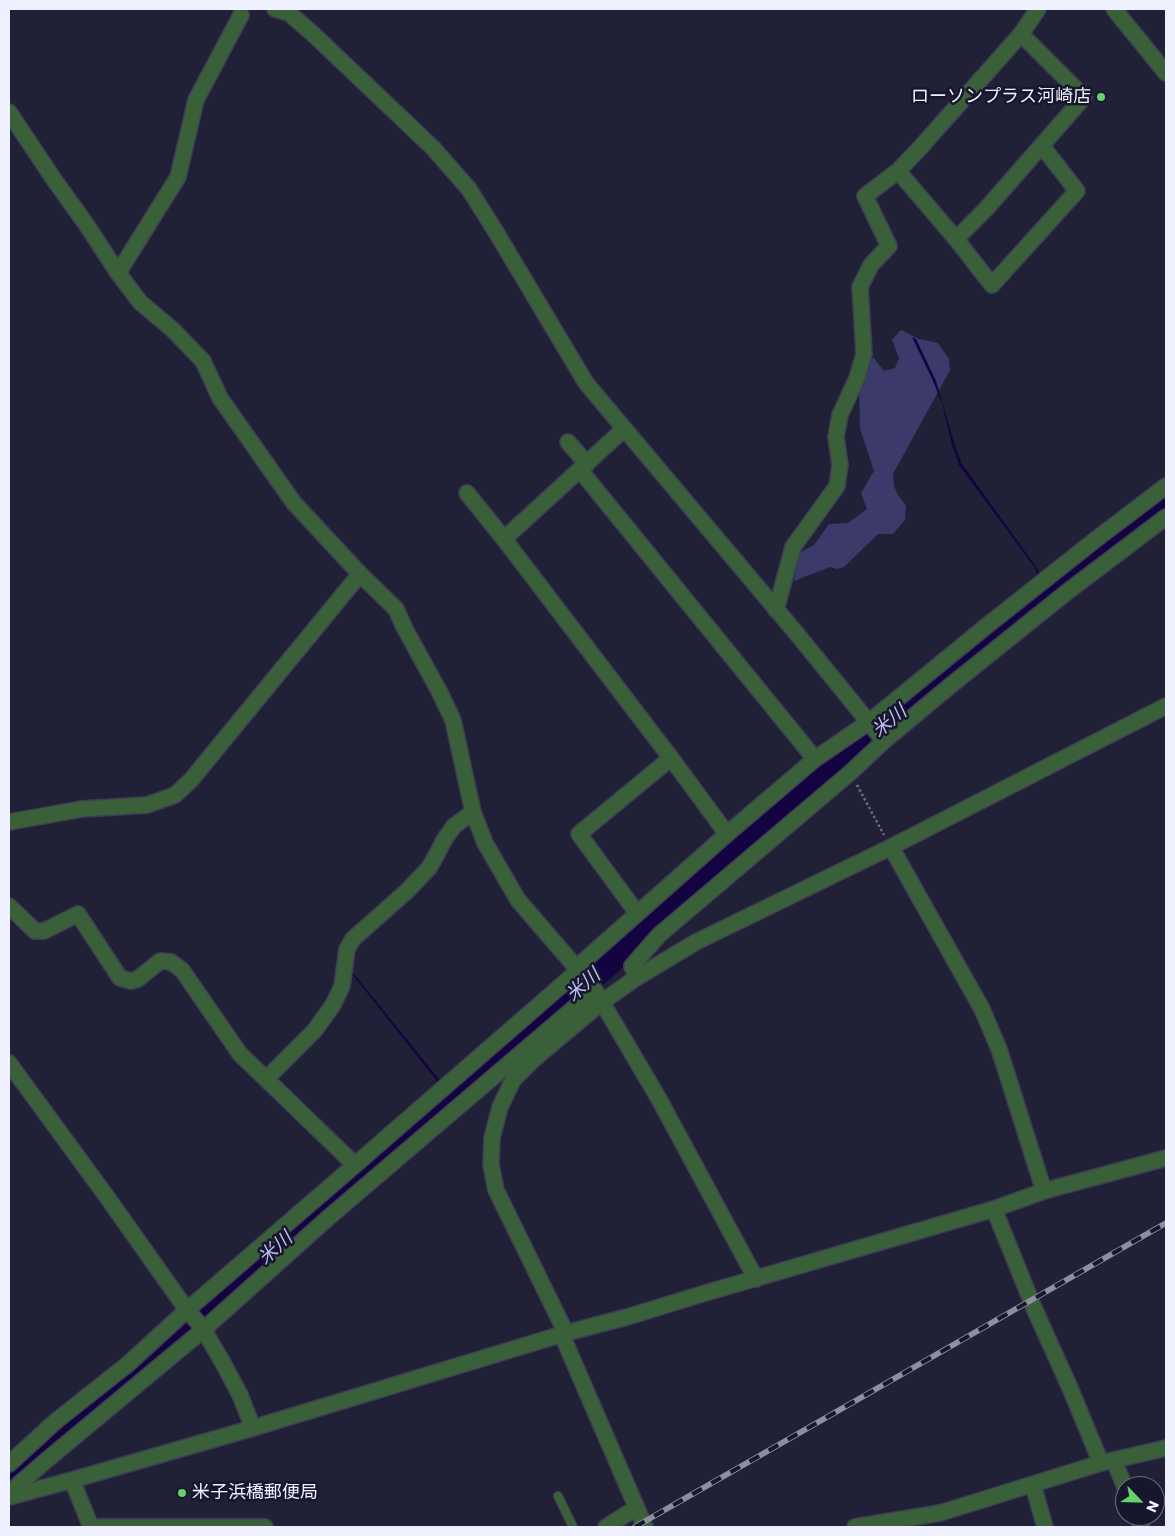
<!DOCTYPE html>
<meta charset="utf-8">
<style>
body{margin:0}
#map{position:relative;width:1175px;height:1536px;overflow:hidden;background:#202037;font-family:Poppins,sans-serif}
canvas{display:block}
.frame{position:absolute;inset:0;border:10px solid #f0f1fe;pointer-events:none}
.north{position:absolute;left:1115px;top:1476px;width:50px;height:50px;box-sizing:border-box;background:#17162d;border:1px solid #6e6e81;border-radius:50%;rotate:114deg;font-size:14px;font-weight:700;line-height:20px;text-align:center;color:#f0f1fe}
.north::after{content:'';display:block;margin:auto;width:18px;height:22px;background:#64d468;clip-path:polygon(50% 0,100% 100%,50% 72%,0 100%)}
</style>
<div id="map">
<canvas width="1175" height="1536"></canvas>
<div class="frame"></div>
<div class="north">N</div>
</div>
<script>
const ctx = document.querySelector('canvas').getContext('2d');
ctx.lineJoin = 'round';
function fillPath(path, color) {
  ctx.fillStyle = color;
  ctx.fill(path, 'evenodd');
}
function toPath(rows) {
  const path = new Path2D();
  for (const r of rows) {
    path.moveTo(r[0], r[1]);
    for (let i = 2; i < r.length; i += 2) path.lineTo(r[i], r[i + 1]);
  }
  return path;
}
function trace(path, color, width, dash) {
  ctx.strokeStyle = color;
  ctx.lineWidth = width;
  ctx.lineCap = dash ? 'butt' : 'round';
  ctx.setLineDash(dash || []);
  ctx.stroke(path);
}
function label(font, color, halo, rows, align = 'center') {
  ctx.font = font + ' Poppins,"Noto Sans JP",sans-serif';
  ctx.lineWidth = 5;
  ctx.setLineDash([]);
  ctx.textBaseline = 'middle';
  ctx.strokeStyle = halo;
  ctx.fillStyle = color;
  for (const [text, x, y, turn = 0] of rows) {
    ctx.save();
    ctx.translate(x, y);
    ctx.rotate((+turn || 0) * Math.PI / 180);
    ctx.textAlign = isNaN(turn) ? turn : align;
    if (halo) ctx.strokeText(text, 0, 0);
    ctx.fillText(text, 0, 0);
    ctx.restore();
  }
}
const green = toPath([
 [901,330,919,339,938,343,949,359,950,370,893,474,894,486,898,495,906,506,905,520,893,534,878,534,844,567,837,569,830,567,794,581,799,553,814,545,829,524,848,523,867,509,861,493,874,471,860,429,859,385,868,359,874,358,884,371,895,368,899,358,892,340]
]);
const water = toPath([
 [912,337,916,339,936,381,956,449,962,464,1037,568,1041,578,1039,579,1035,568,959,465,952,445,942,403,933,381],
 [354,974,438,1078,443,1083,440,1085,353,975]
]);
const river = toPath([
 [9,1478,154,1357,331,1201,452,1101,623,950,842,761,977,653,1076,570,1166,505]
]);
const path = toPath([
 [857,785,884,835]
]);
const service = toPath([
 [558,1496,573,1527]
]);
const minor = toPath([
 [275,9,289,13,313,34,433,148,469,189,496,232,586,383,797,634,884,741],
 [1114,9,1166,73],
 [9,112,55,181,86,224,118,273,140,302,173,330,203,361,220,398,294,503,360,574,396,609,404,627,439,691,453,720,473,812,485,843,518,900,593,987,659,1099,756,1279],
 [898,171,956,239,986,209,1084,97,1021,34],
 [956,239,992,285,1077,191,1042,146],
 [118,273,178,177,196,100,241,15],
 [624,429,504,539,671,758],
 [568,442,587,464],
 [580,470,815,759],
 [467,493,504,539],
 [776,610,793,547,837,486,840,465,836,437,840,415,857,378,864,354,860,287,871,265,889,246,865,196,898,171,919,149,1021,34,1038,9],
 [9,822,82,809,147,805,175,795,191,780,360,574],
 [891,847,982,1009,999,1049,1044,1191],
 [9,906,35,931,44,931,78,914,120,978,131,981,138,979,160,961,171,962,182,970,240,1054,266,1079,315,1030,333,1005,342,986,347,949,353,939,407,891,429,868,437,854,444,840,454,826,473,812],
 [637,913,579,834,671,758,727,834],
 [577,967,727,834,815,759,869,722,984,628,1095,540,1166,486],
 [636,978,632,966,659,935,851,772,884,741,950,686,1067,592,1166,517],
 [9,1063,107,1197,187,1310,202,1327,223,1363,240,1395,253,1428],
 [355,1165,579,970],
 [994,1209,1034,1308,1070,1388,1101,1463],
 [562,1335,645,1527],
 [1114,1461,1125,1487],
 [9,1464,56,1421,128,1364,187,1310,355,1165,266,1079],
 [72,1480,91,1527],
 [1033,1485,1045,1527],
 [9,1495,19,1484,48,1459,203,1330,328,1218,595,990],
 [9,1497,72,1480,253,1428,566,1333,627,1317,702,1294,994,1209,1044,1191,1166,1158],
 [1137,1516,1142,1527],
 [98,1527,265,1527],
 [606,1527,636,1508],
 [855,1527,940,1513,1101,1463,1166,1448]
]);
const tertiary = toPath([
 [566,1333,496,1190,491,1165,492,1138,500,1107,513,1080,534,1059,602,1002,636,978,696,942,891,847,1166,706]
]);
const rail = toPath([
 [635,1527,1166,1223]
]);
const markers = [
 [1101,97,5,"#64d468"],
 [182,1493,5,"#64d468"]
];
const poiNames = [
 ["ローソンプラス河崎店",1091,97],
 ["米子浜橋郵便局",192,1493,"left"]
];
const waterNames = [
 ["米川",890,722,-39],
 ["米川",584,986,-41],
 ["米川",276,1249,-42]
];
fillPath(green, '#3c3a6a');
fillPath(water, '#130341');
trace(river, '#130341', 26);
trace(service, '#3d3d53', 10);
trace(minor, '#3d3d53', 18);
trace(tertiary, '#3d3d53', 18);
trace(path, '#6c6c80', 2.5, [2.5, 2.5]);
trace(service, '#3a603a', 8);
trace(minor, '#3a603a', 15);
trace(tertiary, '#3a603a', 15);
trace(rail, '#8d8ea0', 5.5);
trace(rail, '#17162d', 4, [11]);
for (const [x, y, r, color] of markers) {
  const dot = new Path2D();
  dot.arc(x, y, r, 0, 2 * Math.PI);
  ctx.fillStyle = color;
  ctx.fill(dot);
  trace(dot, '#17162d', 2);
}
label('18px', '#f0f1fe', '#17162d', poiNames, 'right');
label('italic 19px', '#bcbdf7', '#17162d', waterNames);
</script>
